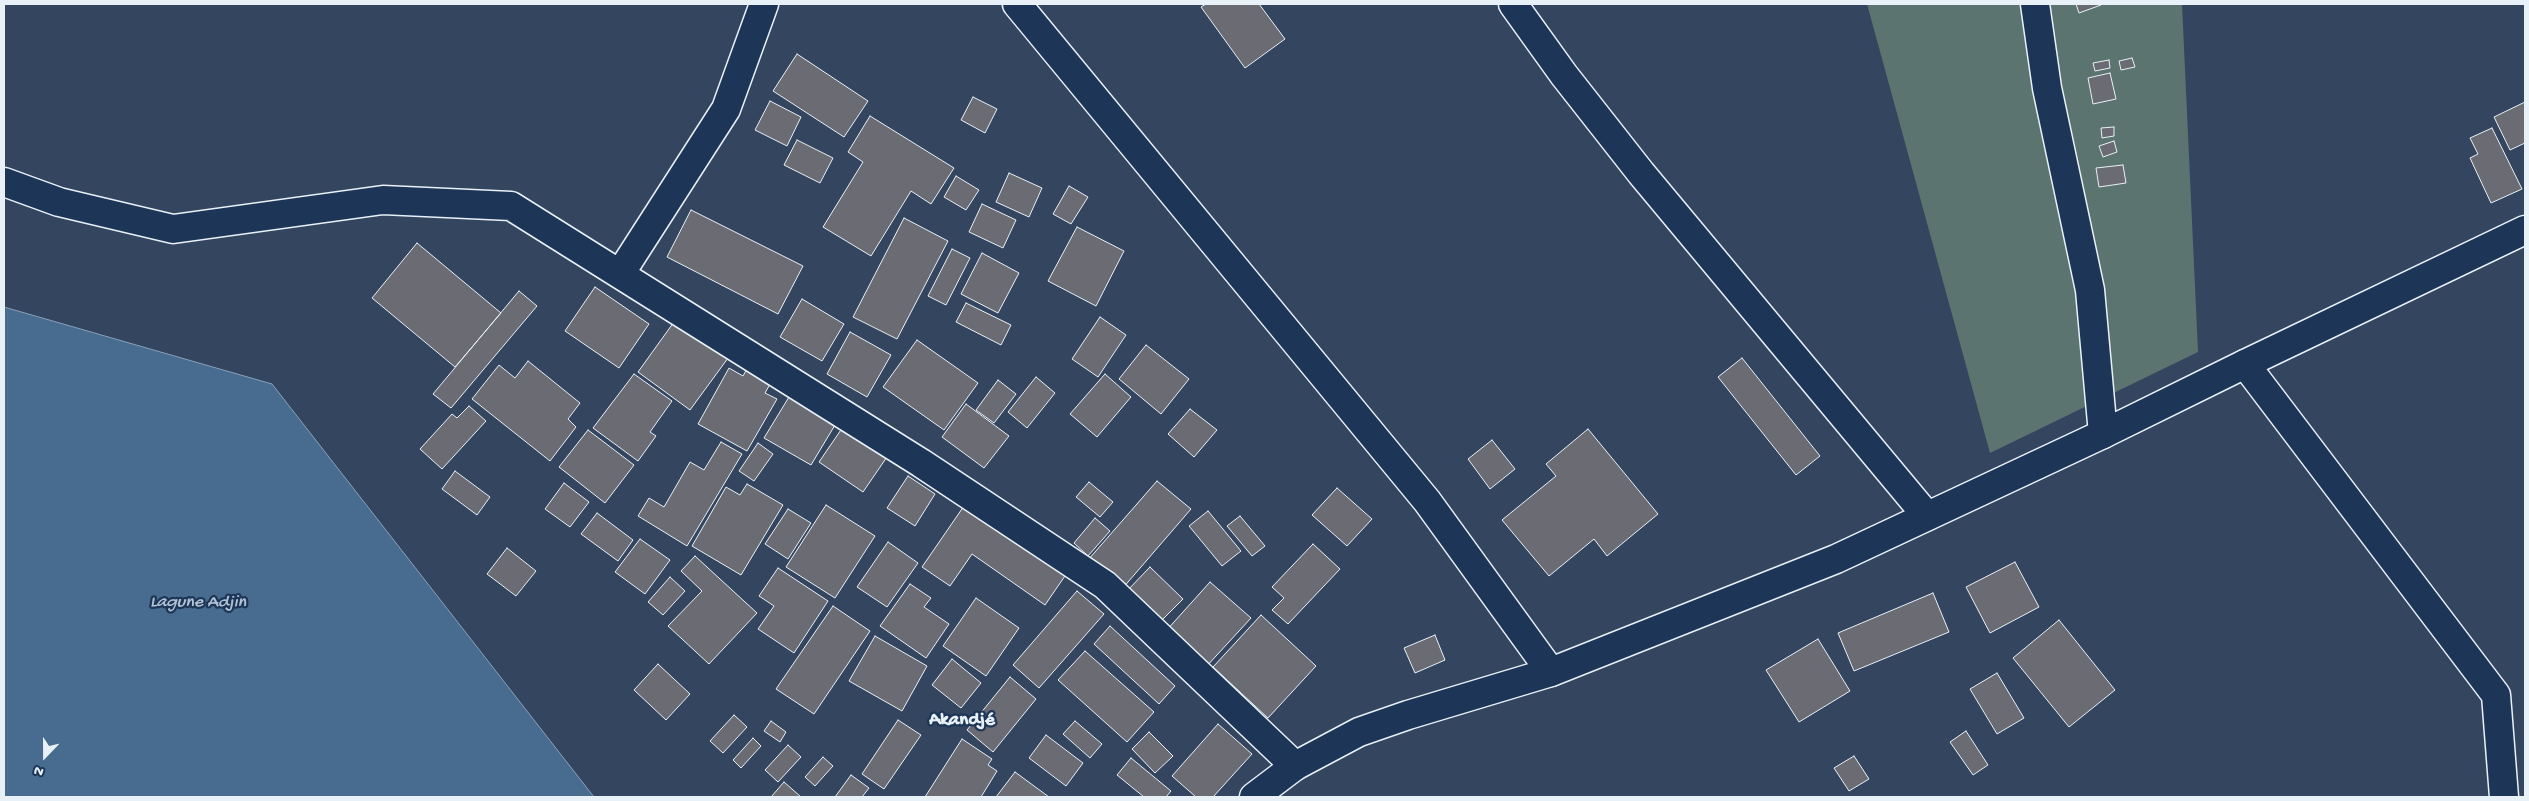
<!DOCTYPE html>
<meta charset="utf-8">
<style>
body{margin:0}
#map{position:relative;width:2529px;height:801px;overflow:hidden;background:#34455f;font-family:"Gochi Hand",sans-serif}
canvas{display:block}
.frame{position:absolute;inset:0;border:5px solid #e8f1f8;pointer-events:none}
.north{position:absolute;left:20px;top:731px;width:50px;height:50px;-webkit-text-stroke:4px #1d3557;paint-order:stroke;rotate:202deg;font-size:14px;font-weight:700;line-height:20px;text-align:center;color:#e8f1f8}
.north::after{content:'';display:block;margin:auto;width:18px;height:22px;background:#e8f1f8;clip-path:polygon(50% 0,100% 100%,50% 72%,0 100%)}
</style>
<div id="map">
<canvas width="2529" height="801"></canvas>
<div class="frame"></div>
<div class="north">N</div>
</div>
<script>
const ctx = document.querySelector('canvas').getContext('2d');
ctx.lineJoin = 'round';
function fillPath(path, color) {
  ctx.fillStyle = color;
  ctx.fill(path, 'evenodd');
}
function toPath(rows) {
  const path = new Path2D();
  for (const r of rows) {
    path.moveTo(r[0], r[1]);
    for (let i = 2; i < r.length; i += 2) path.lineTo(r[i], r[i + 1]);
  }
  return path;
}
function trace(path, color, width, dash) {
  ctx.strokeStyle = color;
  ctx.lineWidth = width;
  ctx.lineCap = dash ? 'butt' : 'round';
  ctx.setLineDash(dash || []);
  ctx.stroke(path);
}
function label(font, color, halo, rows, align = 'center') {
  ctx.font = font + ' "Gochi Hand",sans-serif';
  ctx.lineWidth = 4.5;
  ctx.setLineDash([]);
  ctx.textBaseline = 'middle';
  ctx.strokeStyle = halo;
  ctx.fillStyle = color;
  for (const [text, x, y, turn = 0] of rows) {
    ctx.save();
    ctx.translate(x, y);
    ctx.rotate((+turn || 0) * Math.PI / 180);
    ctx.textAlign = isNaN(turn) ? turn : align;
    if (halo) ctx.strokeText(text, 0, 0);
    ctx.fillText(text, 0, 0);
    ctx.restore();
  }
}
const green = toPath([
 [1867,4,2182,4,2198,352,1990,453]
]);
const water = toPath([
 [4,307,272,384,594,797,4,797,4,307]
]);
const building = toPath([
 [1206,4,1259,4,1285,39,1245,68,1201,7,1206,4],
 [2076,4,2101,4,2101,5,2079,13,2076,4],
 [797,54,868,101,844,137,773,91,797,54],
 [2132,58,2135,67,2121,70,2119,61,2132,58],
 [2109,60,2110,68,2095,71,2093,63,2109,60],
 [2110,73,2116,99,2093,104,2088,78,2110,73],
 [973,97,997,109,985,133,961,120,973,97],
 [770,101,801,117,787,146,755,130,770,101],
 [2525,102,2525,143,2510,150,2494,117,2525,102],
 [870,116,954,168,931,204,911,191,871,256,823,227,863,162,848,152,870,116],
 [2114,127,2114,136,2102,138,2101,128,2114,127],
 [2492,128,2522,189,2491,203,2470,158,2478,154,2470,138,2492,128],
 [797,140,833,158,820,183,784,165,797,140],
 [2114,141,2117,152,2103,157,2099,146,2114,141],
 [2123,165,2126,183,2099,187,2096,168,2123,165],
 [1009,173,1042,188,1029,217,996,202,1009,173],
 [956,176,979,190,966,210,944,197,956,176],
 [1069,186,1088,197,1071,224,1053,214,1069,186],
 [982,204,1016,220,1003,248,969,232,982,204],
 [691,210,803,266,778,314,667,257,691,210],
 [904,218,948,241,897,339,853,317,904,218],
 [1077,227,1124,251,1096,306,1048,281,1077,227],
 [417,243,501,313,455,367,372,298,417,243],
 [952,249,970,258,946,305,928,296,952,249],
 [982,253,1019,273,998,313,961,294,982,253],
 [595,287,649,324,619,368,565,331,595,287],
 [519,291,537,306,451,408,433,394,519,291],
 [802,299,844,324,822,361,780,337,802,299],
 [966,303,1011,325,1001,345,956,322,966,303],
 [679,315,731,354,690,410,638,372,679,315],
 [1100,317,1126,335,1098,377,1072,359,1100,317],
 [850,332,891,355,867,397,827,374,850,332],
 [917,340,978,383,944,430,883,387,917,340],
 [1146,345,1189,379,1161,414,1119,379,1146,345],
 [1742,358,1820,456,1796,475,1718,377,1742,358],
 [528,361,580,403,568,419,576,427,550,461,472,399,499,365,515,378,528,361],
 [749,365,773,379,765,393,777,399,747,451,698,424,729,368,743,376,749,365],
 [634,374,672,401,650,432,656,436,638,461,593,428,634,374],
 [1105,374,1131,397,1097,437,1070,414,1105,374],
 [1036,377,1055,393,1027,428,1008,412,1036,377],
 [998,380,1016,394,994,423,976,410,998,380],
 [792,392,838,420,811,465,764,438,792,392],
 [966,404,1009,436,984,468,942,437,966,404],
 [469,406,486,421,442,469,420,449,452,414,457,418,469,406],
 [1190,409,1217,430,1194,457,1168,434,1190,409],
 [845,424,889,454,863,492,819,462,845,424],
 [1588,429,1658,514,1607,556,1594,539,1549,576,1502,520,1556,476,1546,464,1588,429],
 [588,430,634,465,605,503,559,467,588,430],
 [1492,440,1515,469,1490,489,1468,459,1492,440],
 [721,442,742,454,687,546,638,516,649,498,664,507,690,462,704,470,721,442],
 [758,443,773,454,754,481,739,471,758,443],
 [455,471,490,497,477,515,442,489,455,471],
 [908,476,935,494,915,526,887,508,908,476],
 [1157,481,1191,509,1122,589,1088,560,1157,481],
 [1089,482,1113,502,1100,517,1076,497,1089,482],
 [564,483,589,502,570,527,545,509,564,483],
 [747,484,783,505,741,575,692,546,726,487,740,495,747,484],
 [1337,488,1372,519,1347,546,1312,515,1337,488],
 [966,503,1067,573,1045,605,972,554,950,586,922,567,966,503],
 [826,505,875,536,835,598,786,567,826,505],
 [788,509,811,523,788,559,765,544,788,509],
 [1208,511,1241,551,1222,566,1189,526,1208,511],
 [597,513,633,540,618,561,581,534,597,513],
 [1240,516,1265,546,1252,556,1227,526,1240,516],
 [1095,518,1110,531,1088,556,1074,543,1095,518],
 [640,539,670,560,645,594,615,572,640,539],
 [888,542,918,563,887,607,857,587,888,542],
 [1313,544,1340,569,1288,624,1272,610,1284,598,1272,587,1313,544],
 [507,548,536,571,516,596,487,574,507,548],
 [695,556,757,613,709,664,668,626,702,591,681,571,695,556],
 [2015,562,2039,607,1990,633,1966,587,2015,562],
 [1150,567,1183,599,1157,625,1124,594,1150,567],
 [778,568,828,601,794,653,758,629,774,606,759,596,778,568],
 [670,577,685,591,663,615,648,602,670,577],
 [1210,582,1251,618,1205,668,1165,632,1210,582],
 [910,584,931,598,924,607,949,624,926,658,880,626,910,584],
 [1077,591,1104,614,1039,688,1013,665,1077,591],
 [1933,593,1949,632,1854,671,1838,633,1933,593],
 [976,598,1019,628,986,676,943,646,976,598],
 [833,606,870,631,814,714,776,689,833,606],
 [1261,615,1316,666,1268,718,1213,667,1261,615],
 [2059,620,2115,690,2069,727,2013,658,2059,620],
 [1110,626,1175,686,1159,704,1094,644,1110,626],
 [1435,635,1445,660,1415,673,1404,648,1435,635],
 [875,636,927,666,902,711,849,681,875,636],
 [1818,639,1850,691,1799,722,1766,670,1818,639],
 [1085,651,1154,712,1127,742,1058,680,1085,651],
 [952,659,981,683,961,708,932,685,952,659],
 [658,664,690,694,666,720,634,690,658,664],
 [1997,673,2024,718,1997,734,1970,689,1997,673],
 [1010,677,1036,699,993,752,967,730,1010,677],
 [734,715,747,727,723,753,710,741,734,715],
 [898,720,921,735,884,789,862,774,898,720],
 [771,721,786,732,780,742,764,731,771,721],
 [1075,721,1102,744,1090,758,1063,734,1075,721],
 [1218,724,1252,754,1213,797,1196,797,1172,776,1218,724],
 [1966,731,1988,765,1973,775,1950,742,1966,731],
 [1149,732,1173,756,1155,773,1132,749,1149,732],
 [1046,735,1083,763,1066,786,1029,758,1046,735],
 [753,738,761,746,741,768,733,760,753,738],
 [962,739,992,759,988,765,997,771,981,797,925,797,962,739],
 [788,745,801,757,778,782,765,770,788,745],
 [1854,756,1869,779,1849,791,1834,768,1854,756],
 [823,757,833,766,815,786,805,777,823,757],
 [1131,758,1171,791,1166,797,1144,797,1117,775,1131,758],
 [1015,772,1049,797,996,797,1015,772],
 [851,775,869,788,862,797,835,797,851,775],
 [784,782,801,797,771,797,784,782]
]);
const street = toPath([
 [1017,4,1427,501,1551,672],
 [1513,4,1564,75,1641,173,1927,516],
 [2035,4,2047,88,2090,290,2103,434],
 [4,182,59,202,173,229,383,200,511,206,921,463,1105,585,1295,766],
 [620,274,726,109,764,4],
 [2245,364,2496,695,2504,797]
]);
const secondary = toPath([
 [1254,797,1295,766,1359,732,1408,715,1551,672,1836,559,2103,434,2245,364,2525,230]
]);
const waterNames = [
 ["Lagune Adjin",198,603]
];
const quarterNames = [
 ["Akandjé",962,721]
];
fillPath(green, '#5c7470');
fillPath(water, '#486c90');
trace(water, '#88a1ba', 1);
fillPath(building, '#6a6b73');
trace(building, '#e8f1f8', 1);
trace(street, '#e8f1f8', 31);
trace(secondary, '#e8f1f8', 31);
trace(street, '#1d3557', 28);
trace(secondary, '#1d3557', 28);
label('italic 18px', '#b0c2d4', '#1d3557', waterNames);
label('bold 19px', '#e8f1f8', '#1d3557', quarterNames);
</script>
